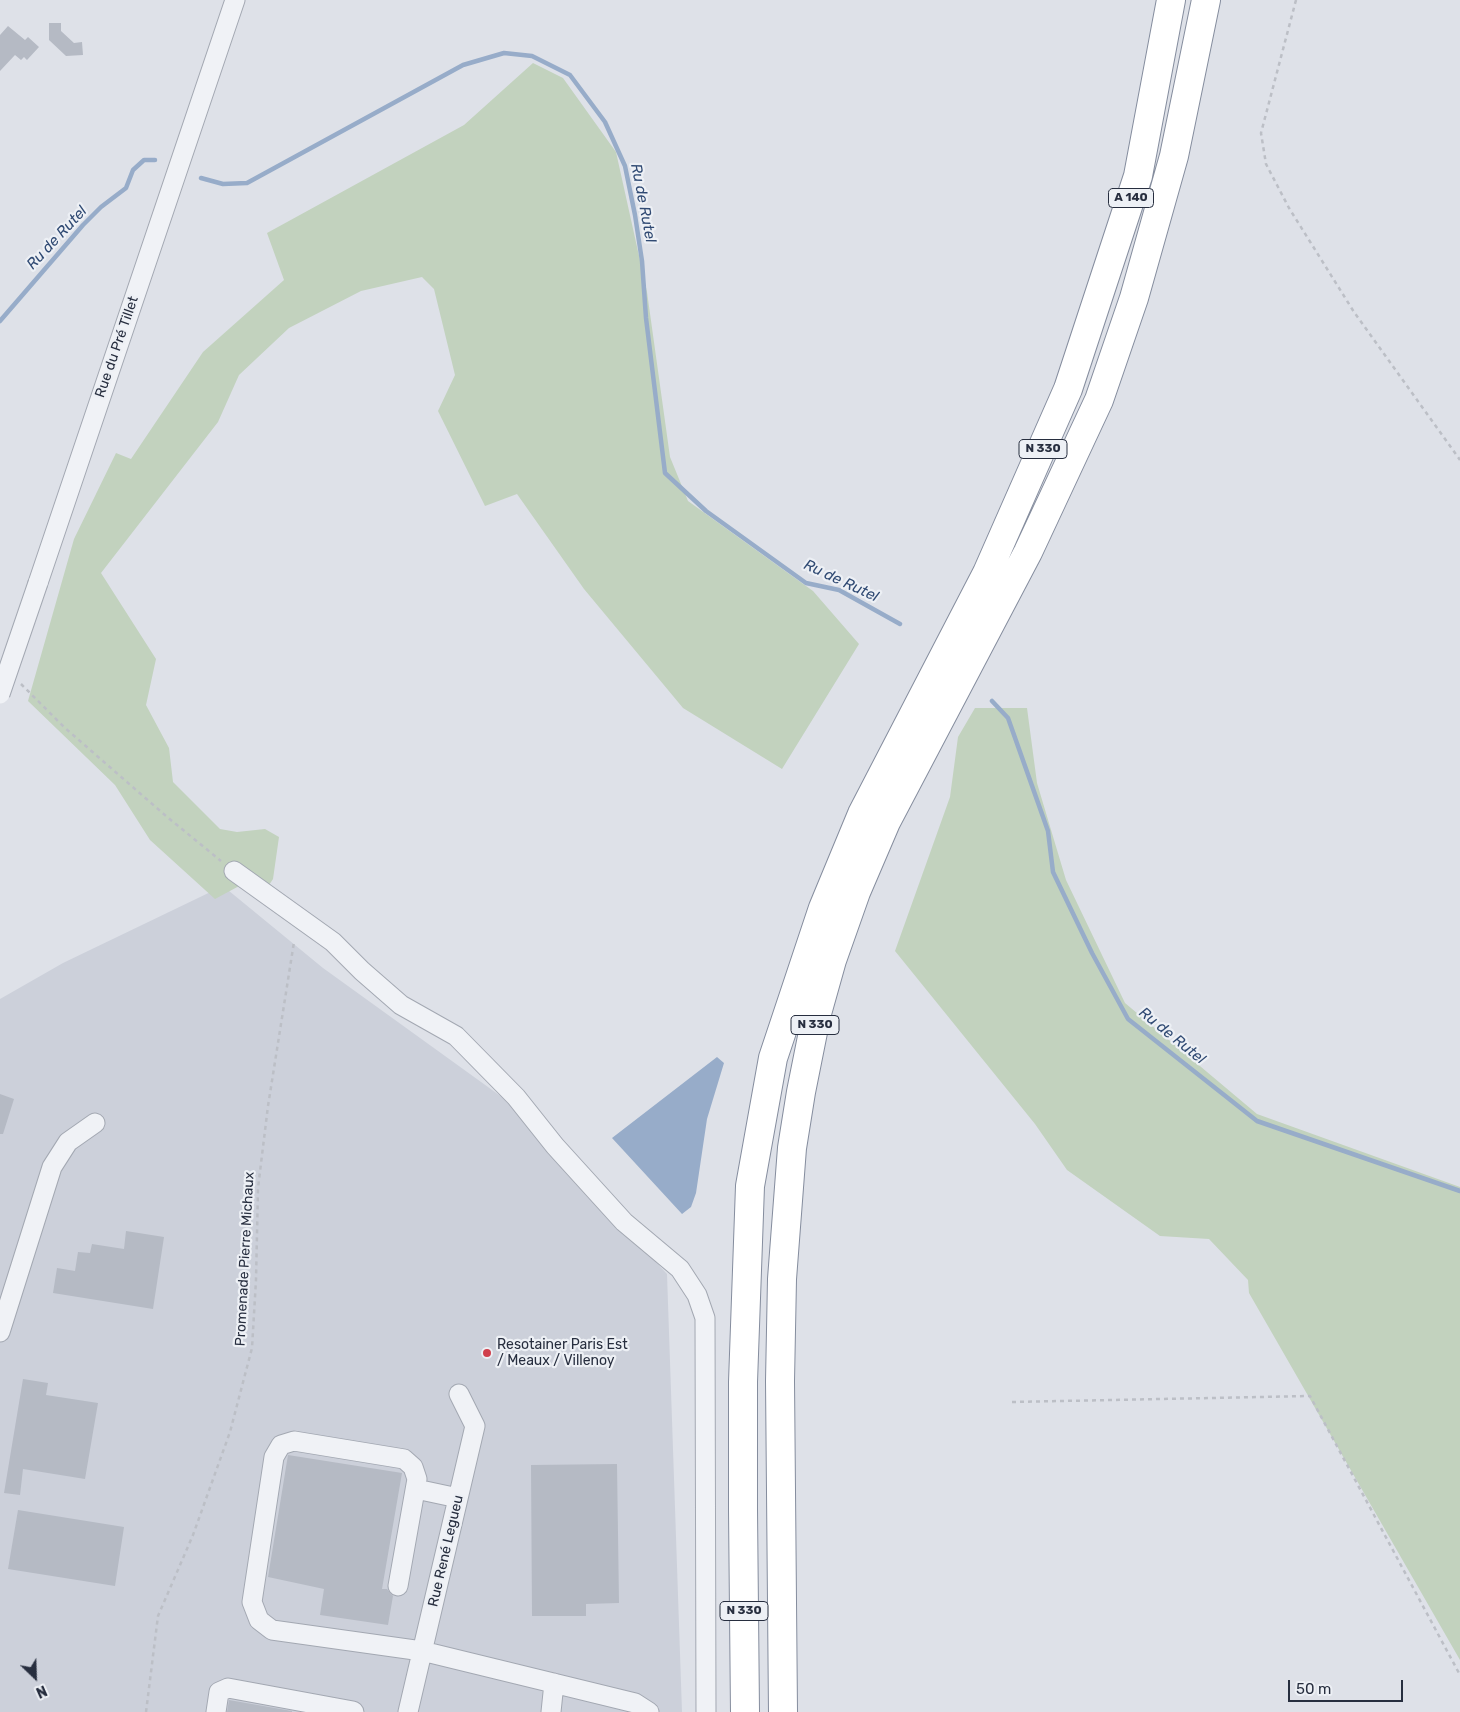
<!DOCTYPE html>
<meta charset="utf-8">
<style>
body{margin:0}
#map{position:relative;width:1460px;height:1712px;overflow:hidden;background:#dee1e8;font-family:Rubik,sans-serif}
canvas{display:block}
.north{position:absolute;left:10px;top:1652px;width:50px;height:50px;-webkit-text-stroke:4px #edf0f5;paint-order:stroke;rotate:156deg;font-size:14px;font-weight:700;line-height:20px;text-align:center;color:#272e3f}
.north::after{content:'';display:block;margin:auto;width:18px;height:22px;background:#272e3f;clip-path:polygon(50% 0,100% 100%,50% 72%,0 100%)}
.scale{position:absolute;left:1288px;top:1680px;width:115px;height:22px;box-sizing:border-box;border:2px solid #272e3f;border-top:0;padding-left:6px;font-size:15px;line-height:18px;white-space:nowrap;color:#272e3f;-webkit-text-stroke:4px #edf0f5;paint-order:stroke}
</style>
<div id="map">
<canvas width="1460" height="1712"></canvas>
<div class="north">N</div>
<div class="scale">50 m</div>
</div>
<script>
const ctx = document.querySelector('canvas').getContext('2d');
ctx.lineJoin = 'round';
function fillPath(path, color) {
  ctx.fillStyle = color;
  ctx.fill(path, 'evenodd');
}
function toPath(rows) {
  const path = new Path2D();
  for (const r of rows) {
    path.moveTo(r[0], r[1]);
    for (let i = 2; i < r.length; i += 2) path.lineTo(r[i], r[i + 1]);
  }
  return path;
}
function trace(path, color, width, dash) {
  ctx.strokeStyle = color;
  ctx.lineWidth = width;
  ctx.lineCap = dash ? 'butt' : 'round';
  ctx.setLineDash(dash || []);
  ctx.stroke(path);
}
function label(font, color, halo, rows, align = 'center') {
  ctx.font = font + ' Rubik,sans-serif';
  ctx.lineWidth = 4.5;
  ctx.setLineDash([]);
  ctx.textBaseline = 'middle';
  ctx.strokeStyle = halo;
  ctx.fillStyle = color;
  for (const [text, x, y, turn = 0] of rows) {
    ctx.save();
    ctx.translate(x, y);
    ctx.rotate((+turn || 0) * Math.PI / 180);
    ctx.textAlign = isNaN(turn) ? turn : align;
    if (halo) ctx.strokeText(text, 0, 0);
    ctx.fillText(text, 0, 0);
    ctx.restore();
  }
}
const built = toPath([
 [223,886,323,968,506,1100,667,1274,682,1712,0,1712,0,999,63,963]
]);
const green = toPath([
 [533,63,563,78,616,152,647,292,670,457,688,501,813,591,859,644,782,769,683,708,584,589,517,494,485,506,438,411,455,375,434,289,422,277,361,291,289,328,239,375,218,422,101,573,156,659,146,705,169,748,173,782,220,829,237,832,265,829,279,837,273,879,265,891,254,878,215,899,150,840,115,785,28,701,74,539,116,453,131,459,203,352,284,280,267,233,464,125],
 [975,708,1027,708,1037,783,1066,880,1125,1003,1257,1114,1460,1187,1460,1660,1249,1293,1248,1280,1209,1239,1160,1236,1067,1170,1035,1124,895,951,950,797,958,737]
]);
const water = toPath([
 [717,1057,724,1063,707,1119,696,1193,691,1207,682,1214,612,1138]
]);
const stream = toPath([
 [201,178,223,184,247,183,463,65,504,53,532,56,570,75,605,122,625,166,635,215,642,261,646,318,665,473,706,511,806,583,839,590,900,624],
 [0,321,83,225,101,207,126,188,133,170,144,160,155,160],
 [992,701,1008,718,1048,831,1053,872,1092,953,1128,1019,1257,1121,1460,1191]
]);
const building = toPath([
 [49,23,61,23,61,31,74,43,82,42,83,55,66,56,49,40],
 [8,26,25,40,28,37,39,47,27,60,24,57,21,60,15,55,0,71,0,35],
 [0,1094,14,1099,3,1134,0,1134],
 [126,1231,164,1237,153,1309,53,1293,57,1268,75,1271,78,1252,90,1253,92,1244,124,1249],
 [23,1379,48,1383,46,1395,98,1403,85,1479,23,1469,20,1495,4,1493],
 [288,1455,402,1473,382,1589,387,1589,393,1596,388,1625,320,1615,324,1589,268,1577],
 [617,1464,619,1603,586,1604,586,1616,532,1616,531,1465],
 [18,1510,124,1527,115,1586,8,1569],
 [229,1700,292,1711,292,1712,227,1712]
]);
const path = toPath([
 [1296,0,1261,133,1266,164,1289,208,1354,312,1460,460],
 [21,684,65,728,166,816,221,861],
 [1012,1402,1310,1396,1460,1675],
 [146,1712,158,1616,193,1535,230,1432,252,1348,256,1280,258,1188,268,1106,294,942]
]);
const minor = toPath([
 [38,583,235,0],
 [234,871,333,942,362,971,401,1005,456,1036,516,1097,555,1146,624,1222,680,1269,697,1295,705,1318,706,1712],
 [0,1332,52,1167,68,1142,95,1123],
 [416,1489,458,1498],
 [398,1586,417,1479,413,1467,404,1459,294,1441,281,1445,274,1457,252,1602,259,1620,272,1630,422,1651,635,1703,649,1712],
 [216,1712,219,1692,228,1688,353,1711,354,1712],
 [408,1712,475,1426,459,1394],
 [551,1712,554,1683]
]);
const highway = toPath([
 [745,1712,743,1510,743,1382,750,1186,773,1058,823,908,862,814,987,573,1068,389,1138,176,1171,0],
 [783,1712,780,1381,782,1279,792,1148,801,1092,816,1017,832,960,856,892,886,822,1028,552,1099,400,1134,298,1174,156,1206,0]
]);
const minorBridge = toPath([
 [0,694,38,583]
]);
const markers = [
 [487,1353,5,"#d03f4c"]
];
const shields = [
 [1131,198,45],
 [1043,449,48],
 [815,1025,48],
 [744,1611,48]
];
const shieldNames = [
 ["A 140",1131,198],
 ["N 330",1043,449],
 ["N 330",815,1025],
 ["N 330",744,1611]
];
const streetNames = [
 ["Rue du Pré Tillet",117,347,-71],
 ["Promenade Pierre Michaux",245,1259,-87],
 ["Rue René Legueu",446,1551,-77]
];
const poiNames = [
 ["Resotainer Paris Est",497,1345],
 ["/ Meaux / Villenoy",497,1361]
];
const waterNames = [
 ["Ru de Rutel",643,203,79],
 ["Ru de Rutel",57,238,-47],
 ["Ru de Rutel",841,581,25],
 ["Ru de Rutel",1172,1036,39]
];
fillPath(built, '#ccd0da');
fillPath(green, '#c2d2be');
fillPath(water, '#97acc9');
trace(stream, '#97acc9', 4.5);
fillPath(building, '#b5bac4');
trace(minor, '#a3a8b2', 21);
trace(highway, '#858d9e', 30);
trace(path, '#bcbfc6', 2.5, [4, 4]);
trace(minor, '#f0f2f6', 19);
trace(highway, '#fff', 28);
trace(minorBridge, '#a3a8b2', 21, []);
trace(minorBridge, '#f0f2f6', 19);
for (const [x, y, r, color] of markers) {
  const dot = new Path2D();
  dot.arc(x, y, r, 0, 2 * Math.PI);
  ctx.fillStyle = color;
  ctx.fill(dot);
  trace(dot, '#edf0f5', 2);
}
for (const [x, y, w] of shields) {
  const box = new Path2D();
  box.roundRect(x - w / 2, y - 9.5, w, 19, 4);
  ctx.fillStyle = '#edf0f5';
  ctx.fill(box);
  trace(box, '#272e3f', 1);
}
label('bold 12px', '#272e3f', null, shieldNames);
label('14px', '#272e3f', '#edf0f5', streetNames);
label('14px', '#272e3f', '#edf0f5', poiNames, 'left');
label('italic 15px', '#304a73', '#edf0f5', waterNames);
</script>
